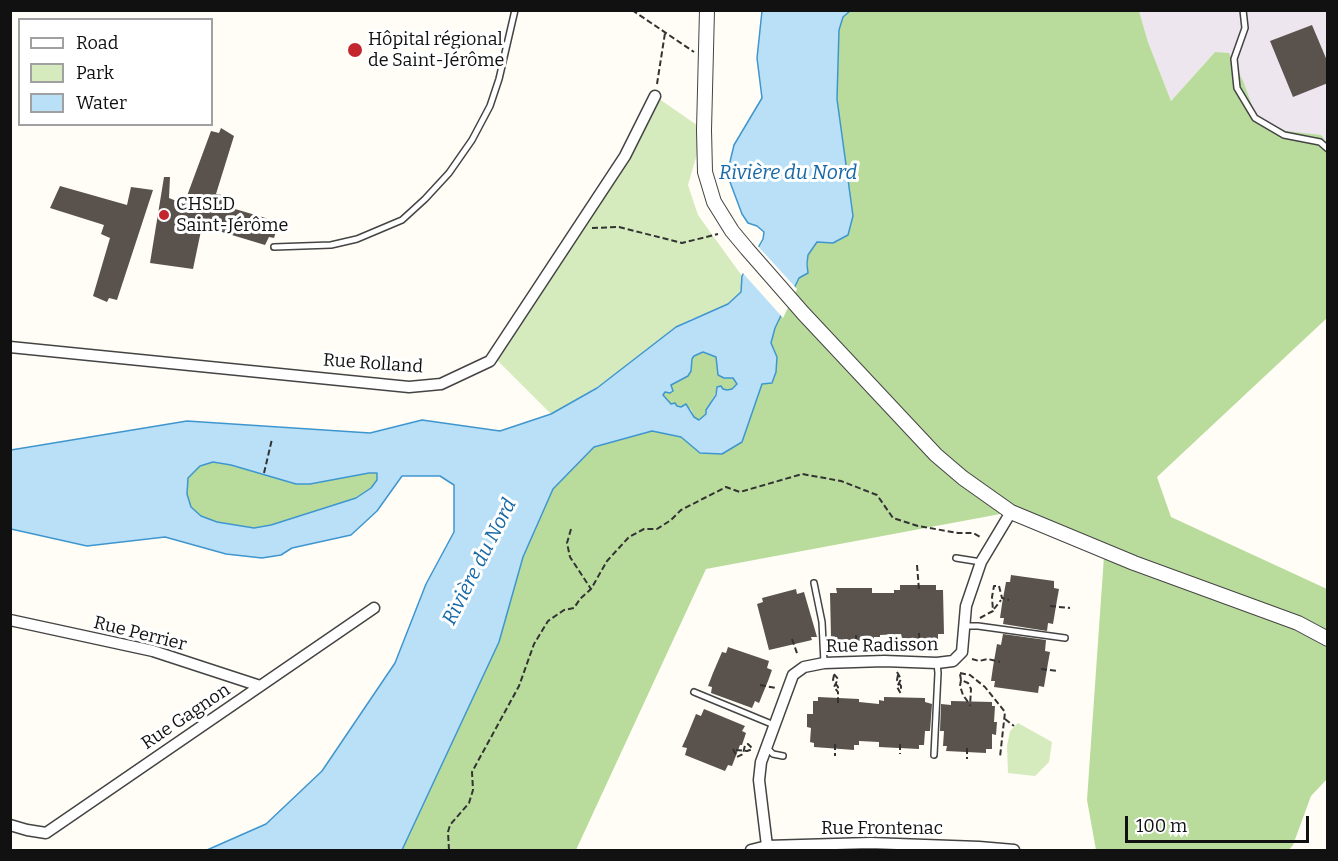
<!DOCTYPE html>
<meta charset="utf-8">
<style>
body{margin:0}
#map{position:relative;width:1338px;height:861px;overflow:hidden;background:#fffdf5;font-family:Bitter,serif}
canvas{display:block}
.frame{position:absolute;inset:0;border:12px solid #111;pointer-events:none}
.legend{position:absolute;left:18px;top:18px;width:195px;height:108px;box-sizing:border-box;background:#fff;border:2px solid #a0a0a0;margin:0;padding:8px 10px;list-style:none;font-size:18px;color:#111}
.legend li{display:flex;align-items:center;gap:12px;height:30px}
.legend b{width:30px;border:2px solid #a0a0a0}
.scale{position:absolute;left:1125px;top:816px;width:184px;height:27px;box-sizing:border-box;border:3px solid #111;border-top:0;padding-left:8px;font-size:18px;line-height:21px;white-space:nowrap;color:#111;-webkit-text-stroke:4px #fff;paint-order:stroke}
</style>
<div id="map">
<canvas width="1338" height="861"></canvas>
<div class="frame"></div>
<ul class="legend">
<li><b style="height:8px;background:#fff"></b>Road</li>
<li><b style="height:16px;background:#d5ebbd"></b>Park</li>
<li><b style="height:16px;background:#b9e0f7"></b>Water</li>
</ul>
<div class="scale">100 m</div>
</div>
<script>
const ctx = document.querySelector('canvas').getContext('2d');
ctx.lineJoin = 'round';
function fillPath(path, color) {
  ctx.fillStyle = color;
  ctx.fill(path, 'evenodd');
}
function toPath(rows) {
  const path = new Path2D();
  for (const r of rows) {
    path.moveTo(r[0], r[1]);
    for (let i = 2; i < r.length; i += 2) path.lineTo(r[i], r[i + 1]);
  }
  return path;
}
function trace(path, color, width, dash) {
  ctx.strokeStyle = color;
  ctx.lineWidth = width;
  ctx.lineCap = dash ? 'butt' : 'round';
  ctx.setLineDash(dash || []);
  ctx.stroke(path);
}
function label(font, color, halo, rows, align = 'center') {
  ctx.font = font + ' Bitter,serif';
  ctx.lineWidth = 6;
  ctx.setLineDash([]);
  ctx.textBaseline = 'middle';
  ctx.strokeStyle = halo;
  ctx.fillStyle = color;
  for (const [text, x, y, turn = 0] of rows) {
    ctx.save();
    ctx.translate(x, y);
    ctx.rotate((+turn || 0) * Math.PI / 180);
    ctx.textAlign = isNaN(turn) ? turn : align;
    if (halo) ctx.strokeText(text, 0, 0);
    ctx.fillText(text, 0, 0);
    ctx.restore();
  }
}
const industrial = toPath([
 [1139,11,1327,11,1327,149,1284,135,1255,118,1214,53,1171,101,1148,42]
]);
const green = toPath([
 [655,96,704,130,688,185,698,215,742,276,741,292,728,304,707,315,691,319,597,387,551,414,493,356,625,156],
 [1018,723,1052,742,1049,762,1035,776,1008,773,1007,746,1010,731]
]);
const forest = toPath([
 [850,11,1139,11,1148,42,1171,101,1215,52,1229,53,1243,81,1256,116,1286,131,1321,135,1327,143,1327,318,1157,477,1171,517,1327,589,1327,779,1311,796,1293,845,1289,850,1096,850,1087,800,1104,556,1011,512,706,569,576,850,402,850,499,642,523,557,553,489,594,447,652,431,681,437,700,453,742,442,762,384,772,383,776,372,777,357,771,343,775,328,799,278,808,273,808,255,817,242,833,243,847,235,853,216,837,99,839,30,843,17],
 [703,352,716,357,724,378,733,378,737,384,732,389,717,391,706,410,706,415,699,420,694,417,691,409,671,404,663,395,666,392,672,390,670,387,691,363,694,356],
 [213,462,231,465,296,484,310,484,369,473,377,473,377,480,371,488,356,498,271,525,254,528,217,522,201,516,191,507,187,494,188,478,200,466]
]);
const water = toPath([
 [762,11,850,11,843,17,839,30,837,99,853,216,848,235,833,243,817,242,808,255,807,264,808,273,799,278,775,328,771,343,777,357,776,372,772,383,762,384,742,442,722,454,700,453,681,437,652,431,594,447,553,489,523,557,499,642,402,850,207,850,266,824,322,771,395,663,426,584,454,532,454,485,440,476,402,476,377,511,351,535,292,548,281,555,262,558,226,554,165,537,87,546,11,529,11,450,187,421,370,433,422,420,500,431,551,414,597,388,676,327,728,304,741,292,742,276,763,239,764,232,757,226,748,223,742,214,727,174,734,145,762,98,757,58,762,11],
 [703,352,716,357,718,375,724,378,733,378,737,384,732,389,727,390,723,389,721,386,717,387,716,395,706,410,706,414,699,420,694,417,686,404,681,407,677,406,675,403,671,404,663,395,665,392,670,393,673,391,671,385,688,376,691,371,692,359,694,356,703,352],
 [213,462,231,465,296,484,310,484,369,473,377,473,377,480,371,488,356,498,271,525,254,528,217,522,201,516,191,507,187,494,188,478,200,466,213,462]
]);
const pier = toPath([
 [756,244,797,289,783,318,741,271]
]);
const building = toPath([
 [1312,25,1328,63,1328,83,1293,97,1270,41],
 [221,128,234,136,216,194,227,196,225,206,279,222,274,238,269,237,265,245,202,226,193,269,150,263,164,177,170,177,169,198,184,204,211,131,219,133],
 [60,186,127,205,131,187,153,190,117,300,109,298,107,302,93,296,110,238,101,234,104,225,50,208],
 [1011,575,1054,581,1054,588,1059,589,1057,600,1053,624,1048,623,1047,631,1003,624,1004,618,1000,618,1002,604,1006,582,1010,582],
 [900,585,936,585,936,590,943,590,944,634,938,634,938,639,925,639,902,638,901,634,880,635,880,637,874,637,874,641,838,640,837,637,831,637,830,593,837,593,836,588,872,588,872,593,894,593,894,590,900,590],
 [796,589,797,594,804,592,817,637,811,637,812,640,769,650,757,604,763,602,762,598],
 [1003,634,1046,640,1045,651,1050,652,1048,663,1044,687,1039,686,1038,693,994,687,995,681,991,681,993,667,997,644,1001,645],
 [728,647,769,661,767,668,772,670,768,681,759,703,755,701,752,708,711,693,712,687,708,686,713,673,722,652,726,653],
 [818,697,859,699,859,702,879,704,879,700,884,701,884,697,925,698,925,702,932,704,930,731,925,731,924,745,919,745,919,749,879,747,879,742,859,741,859,745,854,745,854,750,814,747,814,743,810,742,811,728,807,727,807,714,813,714,813,701,818,701],
 [951,701,992,702,992,706,995,706,994,722,997,722,996,735,992,734,992,749,986,749,986,753,946,751,947,746,943,746,944,731,940,731,941,704,951,705],
 [704,709,745,726,742,731,746,733,742,745,740,745,732,766,728,765,725,771,685,755,687,748,682,747,687,736,696,714,701,716]
]);
const path = toPath([
 [632,10,694,52],
 [657,84,665,33],
 [592,228,619,227,682,243,718,234],
 [264,473,272,439],
 [571,529,567,543,570,557,591,589],
 [917,565,919,590],
 [1050,606,1070,608],
 [994,609,1001,600],
 [980,618,993,611,992,597,994,586,999,586,1002,598,1009,600],
 [919,633,920,651],
 [856,635,857,650],
 [792,639,798,656],
 [972,659,979,661,988,659,1000,662],
 [1041,669,1058,671],
 [897,672,901,679,897,687,901,694],
 [960,673,970,675,985,687,1005,712,1000,757],
 [834,674,838,679,834,687,838,692,838,703],
 [960,674,961,680,968,683,971,689,970,706],
 [834,675,833,680,838,687,838,691],
 [898,675,897,680,901,686,901,691],
 [961,680,960,686,963,695,968,702],
 [760,685,776,688],
 [1005,719,1014,726],
 [835,744,835,756],
 [900,744,900,754],
 [967,748,967,759],
 [733,749,737,757,743,754,745,745,748,744,753,749],
 [736,750,747,751,753,749],
 [449,850,448,832,450,825,469,803,473,790,472,772,519,686,534,644,548,621,564,610,574,608,580,599,591,589,607,561,629,537,644,529,657,529,671,520,681,510,726,487,740,492,802,474,841,481,877,495,893,518,918,526,958,533,973,533,982,538]
]);
const service = toPath([
 [1243,10,1245,28,1234,59,1237,88,1255,118,1284,135,1320,142,1328,149],
 [274,247,331,245,357,239,402,220,425,199,449,173,472,140,490,106,499,79,515,10],
 [956,558,981,562],
 [814,583,822,622,824,663],
 [965,626,978,626,1065,638],
 [694,692,774,725],
 [767,748,773,754,783,756],
 [934,755,938,673,937,663]
]);
const minor = toPath([
 [10,347,409,387,441,384,490,361,625,156,655,96],
 [10,620,153,651,260,686],
 [10,825,27,830,46,833,374,608],
 [767,846,759,780,761,762,793,675,804,667,824,663,884,661,937,663,953,661,962,652,966,606,981,562,1011,512],
 [751,850,767,846,870,843,979,847,1014,850]
]);
const tertiary = toPath([
 [707,10,704,130,705,172,714,202,732,231,747,249,803,313,936,455,963,478,1011,512,1134,563,1298,623,1328,639]
]);
const markers = [
 [355,50,8,"#c4262e"],
 [164,215,6,"#c4262e"]
];
const poiNames = [
 ["Hôpital régional",368,40],
 ["de Saint-Jérôme",368,61],
 ["CHSLD",176,205],
 ["Saint-Jérôme",176,226]
];
const streetNames = [
 ["Rue Rolland",373,364,4],
 ["Rue Perrier",140,634,14],
 ["Rue Radisson",882,646,-1],
 ["Rue Gagnon",186,717,-34],
 ["Rue Frontenac",882,829]
];
const waterNames = [
 ["Rivière du Nord",788,173],
 ["Rivière du Nord",480,562,-63]
];
fillPath(industrial, '#eee6ef');
fillPath(green, '#d5ebbd');
fillPath(forest, '#b9dc9c');
fillPath(water, '#b9e0f7');
trace(water, '#3f96cf', 1.5);
fillPath(pier, '#fffdf5');
fillPath(building, '#5a524d');
trace(service, '#444', 8);
trace(minor, '#444', 13);
trace(tertiary, '#444', 16);
trace(path, '#333', 2, [6, 3]);
trace(service, '#fff', 5);
trace(minor, '#fff', 10);
trace(tertiary, '#fff', 14);
for (const [x, y, r, color] of markers) {
  const dot = new Path2D();
  dot.arc(x, y, r, 0, 2 * Math.PI);
  ctx.fillStyle = color;
  ctx.fill(dot);
  trace(dot, '#fff', 2);
}
label('18px', '#111', '#fff', poiNames, 'left');
label('18px', '#111', '#fff', streetNames);
label('italic 20px', '#1768a6', '#fff', waterNames);
</script>
